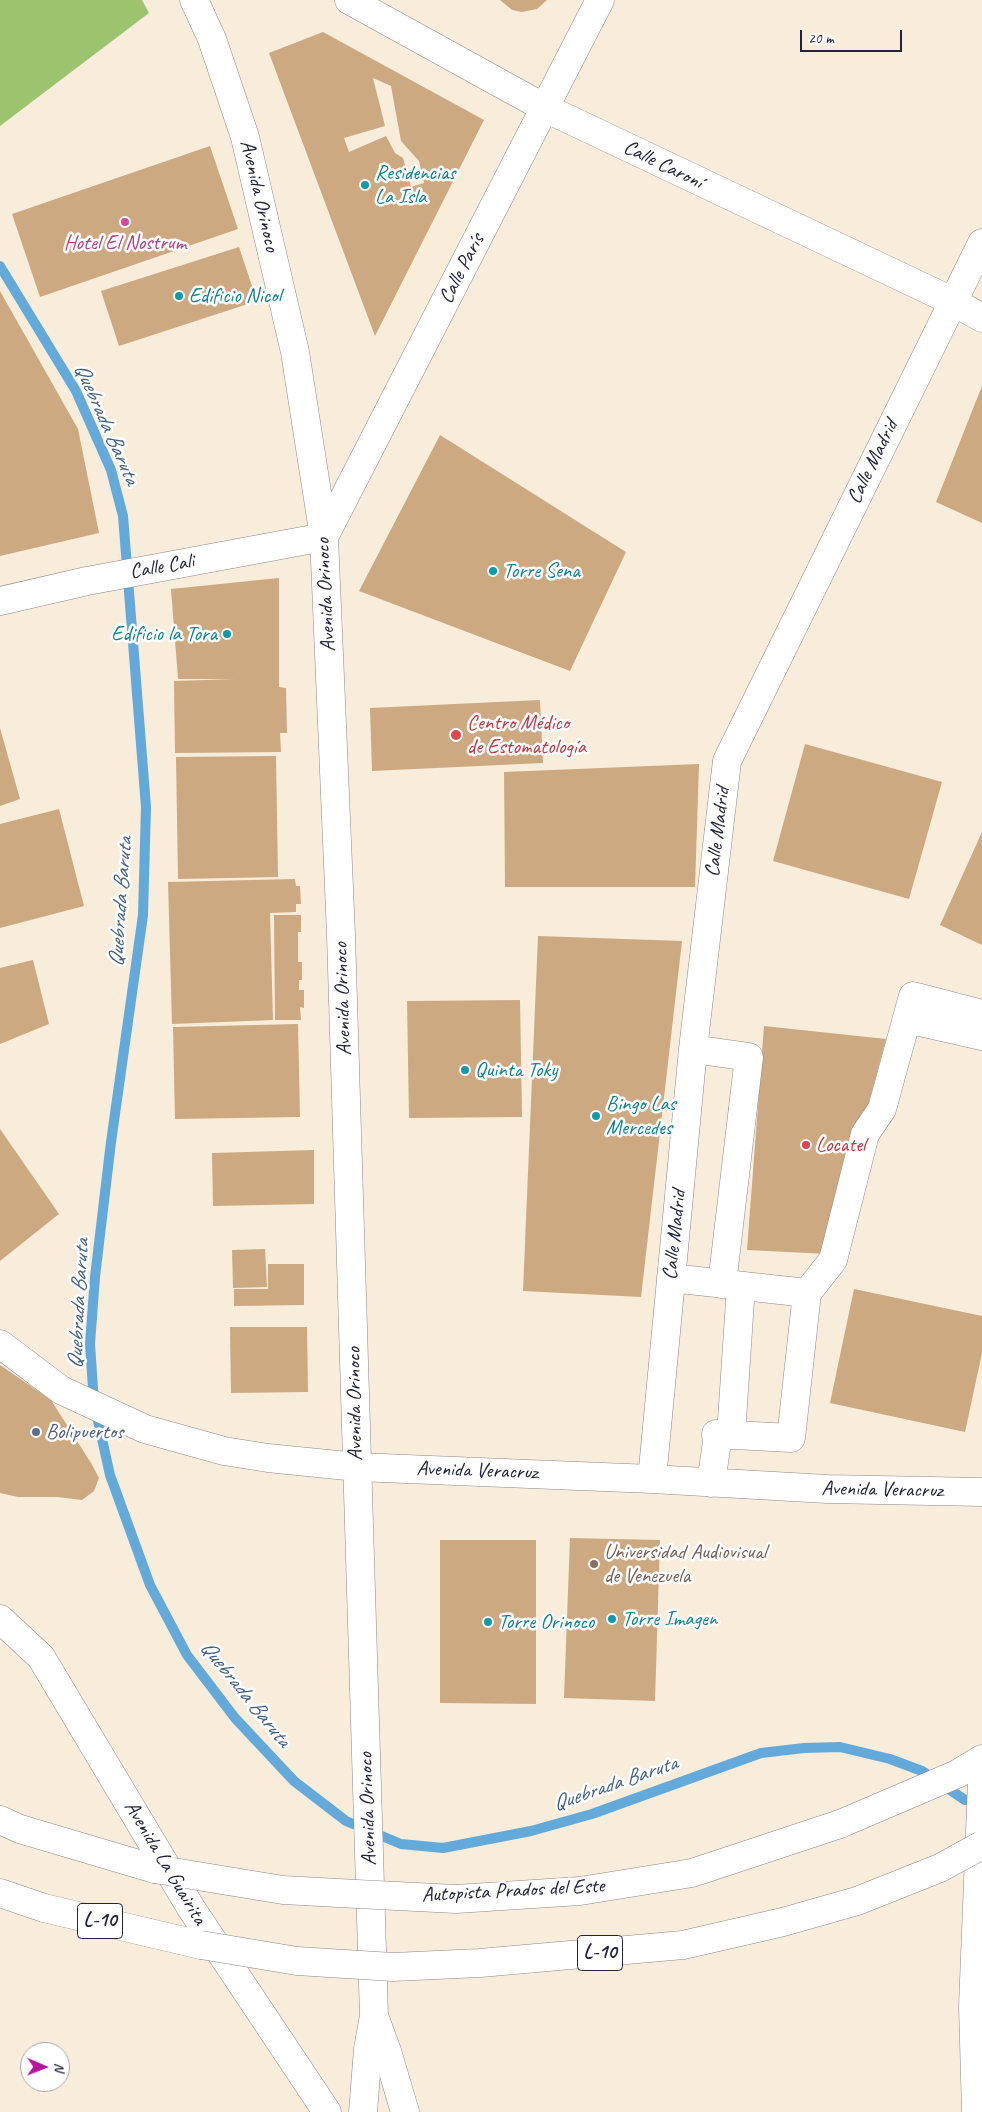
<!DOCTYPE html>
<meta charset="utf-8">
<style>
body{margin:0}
#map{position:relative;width:982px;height:2112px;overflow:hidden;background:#f8ecdb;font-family:Caveat,sans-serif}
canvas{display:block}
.north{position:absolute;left:20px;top:2042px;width:50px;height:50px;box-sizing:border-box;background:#fff;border:1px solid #a7a7b1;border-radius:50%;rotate:91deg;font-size:14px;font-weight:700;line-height:20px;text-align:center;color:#22223b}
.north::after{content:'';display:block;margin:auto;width:18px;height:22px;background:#b5179e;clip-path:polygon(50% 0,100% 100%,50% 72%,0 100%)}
.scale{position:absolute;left:800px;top:30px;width:102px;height:22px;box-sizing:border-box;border:2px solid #22223b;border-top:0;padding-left:6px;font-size:15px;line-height:18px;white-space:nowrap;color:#22223b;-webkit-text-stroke:4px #fff;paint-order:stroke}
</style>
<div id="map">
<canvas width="982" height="2112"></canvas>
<div class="north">N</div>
<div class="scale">20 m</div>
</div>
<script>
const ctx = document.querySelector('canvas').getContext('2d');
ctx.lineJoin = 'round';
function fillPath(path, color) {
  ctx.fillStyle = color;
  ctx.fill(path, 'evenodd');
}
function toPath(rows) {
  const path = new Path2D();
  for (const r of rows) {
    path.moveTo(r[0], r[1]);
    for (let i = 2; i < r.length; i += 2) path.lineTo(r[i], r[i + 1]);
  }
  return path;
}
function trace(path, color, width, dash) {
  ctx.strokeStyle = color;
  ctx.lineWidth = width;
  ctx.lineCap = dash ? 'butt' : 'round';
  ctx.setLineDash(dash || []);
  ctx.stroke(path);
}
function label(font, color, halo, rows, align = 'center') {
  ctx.font = font + ' Caveat,sans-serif';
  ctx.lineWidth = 5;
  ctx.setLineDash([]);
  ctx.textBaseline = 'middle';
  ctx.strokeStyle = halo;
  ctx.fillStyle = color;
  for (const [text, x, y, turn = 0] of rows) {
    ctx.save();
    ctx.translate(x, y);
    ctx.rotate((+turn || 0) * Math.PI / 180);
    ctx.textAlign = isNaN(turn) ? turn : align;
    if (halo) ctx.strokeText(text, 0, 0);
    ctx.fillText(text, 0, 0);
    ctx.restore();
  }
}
const green = toPath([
 [0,0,142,0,149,13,0,126]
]);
const stream = toPath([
 [0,266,76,391,111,470,123,516,146,807,143,915,111,1142,95,1277,90,1344,94,1403,110,1475,150,1585,187,1655,235,1718,294,1781,346,1821,401,1844,443,1848,531,1831,592,1814,761,1753,804,1748,840,1747,890,1759,922,1771,965,1800]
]);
const building = toPath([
 [500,0,547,0,537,9,522,12,512,10],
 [323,32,484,120,375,336,269,53],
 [373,78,391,86,401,141,419,161,424,183,411,187,403,158,395,153,386,136,349,152,344,138,385,126],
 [210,146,238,229,40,297,12,214],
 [239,247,257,301,119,346,101,291],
 [0,291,78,429,99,533,0,556],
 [982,386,982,523,936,502],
 [440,435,626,552,570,671,359,591],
 [279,578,279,687,286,688,287,733,280,733,281,752,175,753,174,681,235,679,178,679,171,589],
 [540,700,543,763,372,771,370,708],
 [0,728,20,799,0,806],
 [805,744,942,782,909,899,773,861],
 [276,756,278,877,178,879,176,757],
 [699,764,695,887,505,887,504,772],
 [59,809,84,906,0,928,0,824],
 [982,832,982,945,940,925],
 [295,879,296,886,300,886,301,904,296,904,296,912,270,913,273,1020,172,1024,168,882],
 [274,915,301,915,301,932,298,932,298,962,302,962,302,980,299,980,299,990,304,990,304,1008,300,1007,301,1020,275,1020],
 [538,936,682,941,641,1297,523,1291],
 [33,960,49,1024,0,1044,0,968],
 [520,1000,522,1117,409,1118,407,1001],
 [298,1024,300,1117,175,1119,173,1027],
 [764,1026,886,1039,828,1254,747,1250],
 [0,1129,59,1214,0,1261],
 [314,1150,314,1204,213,1206,212,1153],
 [265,1249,267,1287,233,1288,232,1250],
 [268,1264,304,1264,304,1305,234,1306,234,1289,268,1289],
 [854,1289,982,1316,982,1353,965,1432,830,1403],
 [230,1327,307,1327,308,1392,231,1393],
 [0,1365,51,1400,91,1463,99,1478,94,1491,82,1500,57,1497,18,1497,0,1493],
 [570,1538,660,1540,655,1701,564,1698],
 [440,1540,536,1540,536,1704,440,1703]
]);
const minor = toPath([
 [194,0,212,39,245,137,295,352,324,537,341,935,374,2016,368,2049,363,2112],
 [349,0,545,108,952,301,982,318],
 [324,537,600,0],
 [0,601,87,581,324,537],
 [907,1019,982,1036],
 [693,1049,749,1057,722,1284],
 [671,1278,807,1293,791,1438,716,1434,717,1442,711,1483],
 [807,1293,833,1260,865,1134,882,1109,913,996,982,1014],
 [0,1344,61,1390,145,1429,224,1451,268,1458,357,1467,652,1479,827,1489,982,1492],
 [731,1435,741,1286],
 [652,1479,693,1049,727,761,982,243],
 [0,1619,41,1657,191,1908,327,2112],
 [374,2016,387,2051,405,2112],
 [976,2112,973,2006,982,1782]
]);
const highway = toPath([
 [0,1820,20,1829,155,1869],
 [840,1824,957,1774,982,1759],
 [0,1893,44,1908,201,1945]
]);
const highwayBridge = toPath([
 [155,1869,283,1890,357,1894,456,1899,580,1891,692,1873,840,1824],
 [201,1945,297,1961,393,1967,480,1963,683,1945,783,1922,857,1901,940,1868,982,1845]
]);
const markers = [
 [365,185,5,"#0f9aa8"],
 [125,222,5,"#d1479c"],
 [179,296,5,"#0f9aa8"],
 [493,571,5,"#0f9aa8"],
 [227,634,5,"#0f9aa8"],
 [456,735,6,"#e0444e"],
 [465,1070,5,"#0f9aa8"],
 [596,1116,5,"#0f9aa8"],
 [806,1145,5,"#e0444e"],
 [36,1432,5,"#5c6f8a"],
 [594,1564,5,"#8d6e63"],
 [612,1619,5,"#0f9aa8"],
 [488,1622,5,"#0f9aa8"]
];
const shields = [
 [100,1921,45],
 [600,1953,45]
];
const shieldNames = [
 ["L-10",100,1921],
 ["L-10",600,1953]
];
const streetNames = [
 ["Calle Caroní",663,165,26],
 ["Avenida Orinoco",259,196,77],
 ["Calle París",462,269,-63],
 ["Calle Madrid",873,462,-64],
 ["Calle Cali",162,567,-10],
 ["Avenida Orinoco",326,595,-93],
 ["Calle Madrid",718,832,-83],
 ["Avenida Orinoco",343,999,-92],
 ["Calle Madrid",675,1235,-84],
 ["Avenida Orinoco",355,1404,-91],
 ["Avenida Veracruz",477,1471,2],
 ["Avenida Veracruz",882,1490,1],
 ["Avenida Orinoco",368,1809,-92],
 ["Avenida La Guairita",165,1863,59],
 ["Autopista Prados del Este",513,1891,-3]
];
const cultureNames = [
 ["Residencias",375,173],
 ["La Isla",375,197],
 ["Edificio Nicol",189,296],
 ["Torre Sena",503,571],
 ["Edificio la Tora",217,634,"right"],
 ["Quinta Toky",475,1070],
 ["Bingo Las",606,1104],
 ["Mercedes",606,1128],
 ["Torre Imagen",622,1619],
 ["Torre Orinoco",498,1622]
];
const hotelNames = [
 ["Hotel El Nostrum",125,243]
];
const healthNames = [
 ["Centro Médico",467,723],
 ["de Estomatología",467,747],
 ["Locatel",816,1145]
];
const serviceNames = [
 ["Bolipuertos",46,1432]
];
const educationNames = [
 ["Universidad Audiovisual",604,1552],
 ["de Venezuela",604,1576]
];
const waterNames = [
 ["Quebrada Baruta",106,424,66],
 ["Quebrada Baruta",121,902,-86],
 ["Quebrada Baruta",79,1304,-87],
 ["Quebrada Baruta",245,1694,51],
 ["Quebrada Baruta",615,1784,-19]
];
fillPath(green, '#9cc36e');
trace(stream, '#63a9d9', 10);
fillPath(building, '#cda981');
trace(minor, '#8d878b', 29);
trace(highway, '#8d878b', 29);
trace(minor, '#fff', 28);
trace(highway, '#fff', 28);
trace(highwayBridge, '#8d878b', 29, []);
trace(highwayBridge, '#fff', 28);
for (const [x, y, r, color] of markers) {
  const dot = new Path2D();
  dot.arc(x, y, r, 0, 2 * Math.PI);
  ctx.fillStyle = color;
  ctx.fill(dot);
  trace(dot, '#fff', 2);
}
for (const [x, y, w] of shields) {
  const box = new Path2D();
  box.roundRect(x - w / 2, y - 17.5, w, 35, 4);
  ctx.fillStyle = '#fff';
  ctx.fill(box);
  trace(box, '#22223b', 1);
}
label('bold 20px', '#22223b', null, shieldNames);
label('21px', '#22223b', '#fff', streetNames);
label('21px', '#0d838f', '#fff', cultureNames, 'left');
label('21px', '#b23c85', '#fff', hotelNames);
label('21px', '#be3a42', '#fff', healthNames, 'left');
label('21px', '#4e5e75', '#fff', serviceNames, 'left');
label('21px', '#785e54', '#fff', educationNames, 'left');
label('italic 22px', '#3f5f82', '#fff', waterNames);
</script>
